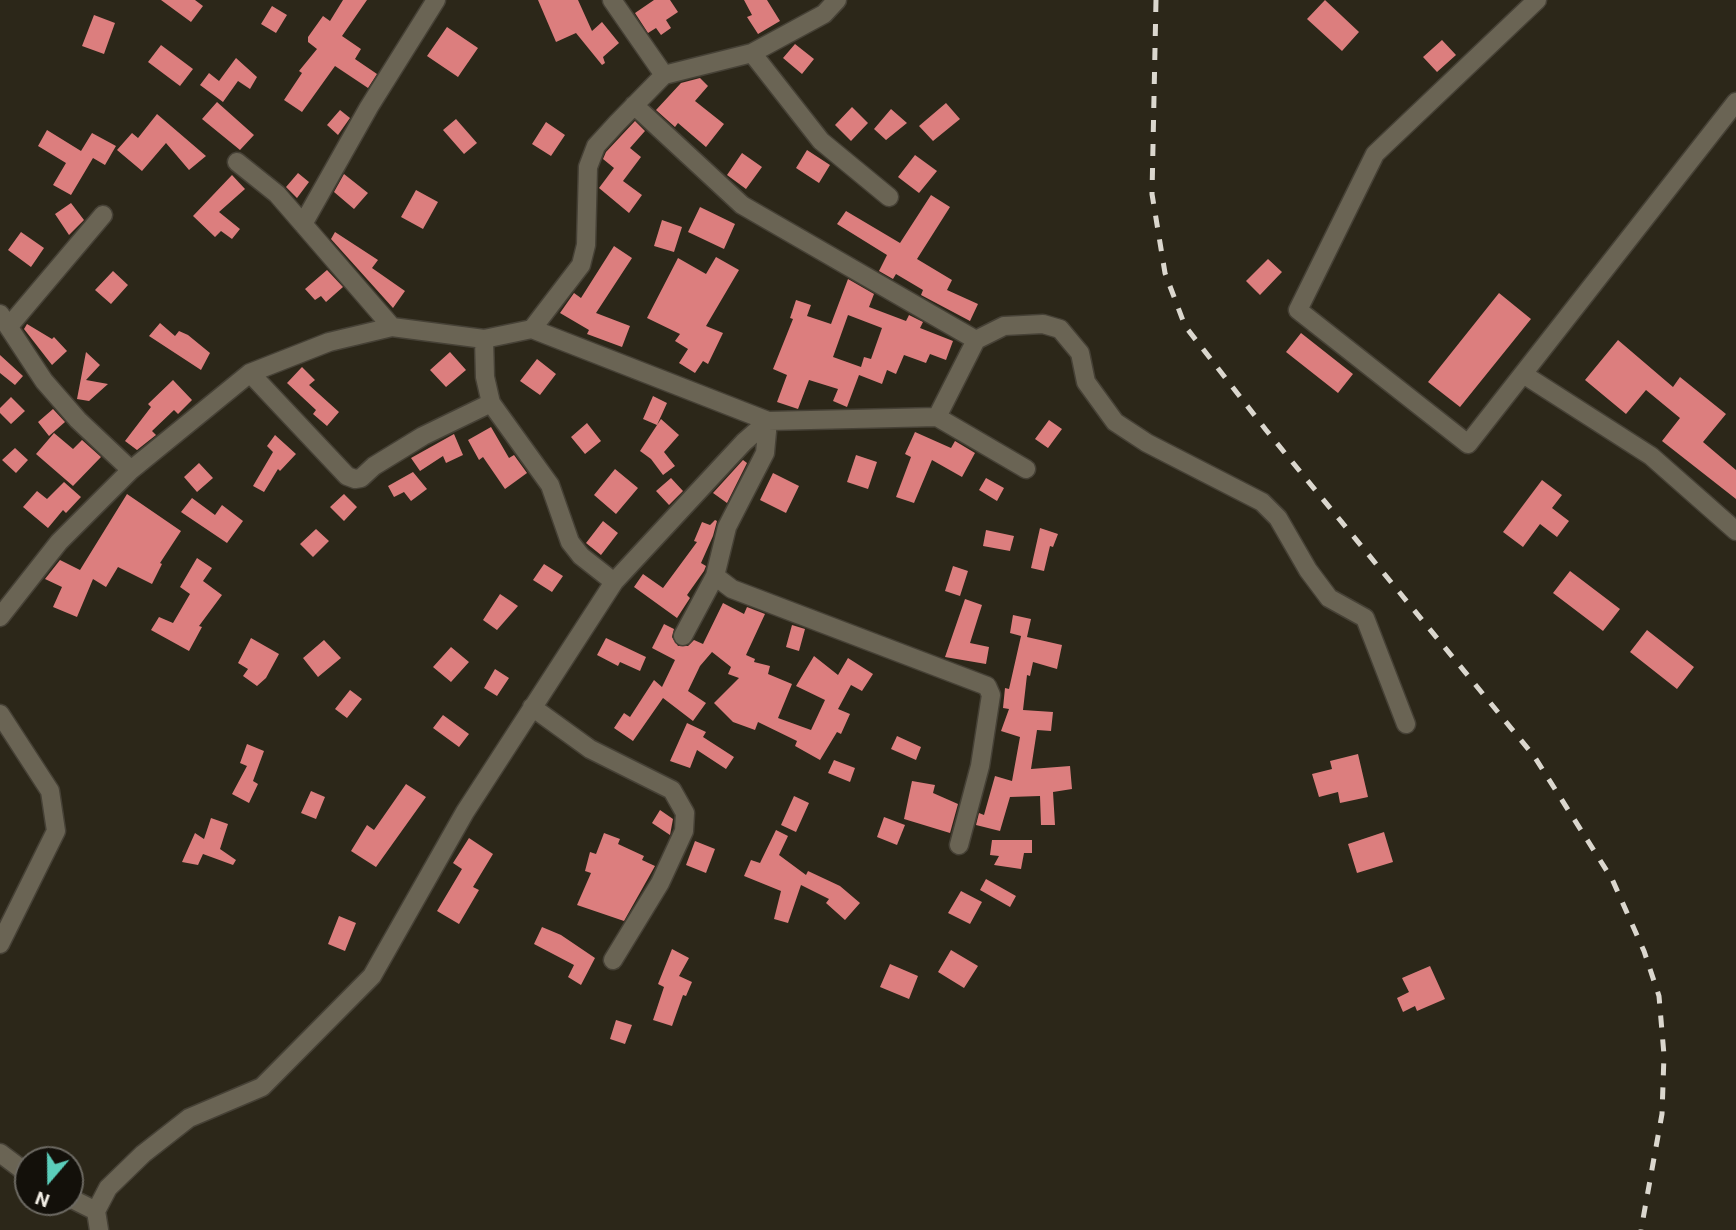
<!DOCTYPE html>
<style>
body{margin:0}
#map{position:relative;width:1736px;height:1230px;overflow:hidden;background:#2c2719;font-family:Roboto,sans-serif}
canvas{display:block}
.north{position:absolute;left:14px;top:1146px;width:70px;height:70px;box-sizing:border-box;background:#13100a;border:2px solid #6c6962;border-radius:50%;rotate:200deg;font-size:19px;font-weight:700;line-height:28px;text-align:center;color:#f2eee5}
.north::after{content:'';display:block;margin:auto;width:24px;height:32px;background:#5bcebb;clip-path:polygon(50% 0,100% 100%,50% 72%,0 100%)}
</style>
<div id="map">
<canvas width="1736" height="1230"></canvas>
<div class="north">N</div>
</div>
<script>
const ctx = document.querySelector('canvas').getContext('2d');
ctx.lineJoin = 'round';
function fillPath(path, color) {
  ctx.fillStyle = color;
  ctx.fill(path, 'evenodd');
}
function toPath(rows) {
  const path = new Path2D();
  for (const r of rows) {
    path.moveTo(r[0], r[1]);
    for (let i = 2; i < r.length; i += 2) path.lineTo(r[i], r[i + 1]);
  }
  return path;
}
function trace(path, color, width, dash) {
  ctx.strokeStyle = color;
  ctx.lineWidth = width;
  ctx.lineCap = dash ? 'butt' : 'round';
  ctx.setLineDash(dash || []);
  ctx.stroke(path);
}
const building = toPath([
 [161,0,195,0,203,6,191,22],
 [343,0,367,0,342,36,361,49,355,59,377,74,368,88,335,66,302,112,284,100,302,73,299,71,317,49,308,42,308,37,323,16,330,21],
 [538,0,578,0,592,31,602,22,619,43,603,57,605,63,602,65,576,33,556,42],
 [654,0,670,0,678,12,666,20,671,28,661,35,656,28,648,33,635,13],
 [744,0,767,0,780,21,758,34,747,17,752,15],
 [1325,0,1359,32,1342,51,1307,19],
 [272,6,287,15,276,33,261,24],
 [94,15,115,23,104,54,82,46],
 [447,27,478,48,458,77,427,56],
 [1442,40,1456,55,1437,72,1423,57],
 [795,44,814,59,802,74,783,58],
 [161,45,193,69,180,86,148,62],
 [236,58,257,77,250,89,238,81,223,102,200,85,209,73,219,81],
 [700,78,708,86,695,101,724,124,706,147,678,123,675,127,656,110,681,83],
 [217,102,254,135,240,150,202,119],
 [946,103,960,119,933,141,919,126],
 [852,107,868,123,851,141,835,125],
 [891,109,907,123,886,140,874,129],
 [340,110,350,118,338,135,327,125],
 [157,114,206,156,189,170,166,143,142,171,117,150,132,133,138,138],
 [456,119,477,143,464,154,443,130],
 [635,121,645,131,630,148,641,157,623,181,642,195,629,213,599,188,614,168,603,159,606,152],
 [546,122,565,135,551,156,532,144],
 [47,130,81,151,92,133,116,146,105,165,93,158,71,195,53,185,66,163,38,146],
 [807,150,830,165,819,183,796,168],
 [742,153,762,167,746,189,727,175],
 [915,155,937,171,919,193,898,177],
 [298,173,309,182,297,198,286,187],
 [344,174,368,193,354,209,334,192],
 [232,175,245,189,219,212,240,229,232,239,221,231,215,237,193,216],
 [416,190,438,202,423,229,401,217],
 [931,195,950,207,917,259,952,280,947,290,978,304,970,321,921,295,923,290,896,274,893,279,879,271,887,255,837,224,846,211,900,243],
 [71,203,84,220,69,235,55,214],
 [700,207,735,224,724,249,688,232],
 [662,220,682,227,674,252,654,246],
 [21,232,44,248,31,267,8,250],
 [335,232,378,260,372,268,405,291,393,308,331,239],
 [614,246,632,258,596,313,630,326,622,347,587,334,589,330,560,313,574,293,581,298],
 [716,257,739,270,706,326,723,333,708,364,703,361,695,373,679,363,688,349,675,341,680,334,647,318,678,258,706,274],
 [1268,259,1282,272,1260,295,1246,281],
 [327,270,343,287,326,302,321,296,315,300,305,289],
 [113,271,128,285,111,304,95,290],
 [848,279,874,294,869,307,906,321,909,315,923,322,920,328,953,341,946,360,930,354,926,363,904,355,896,374,887,370,882,384,859,375,847,407,833,401,838,389,809,380,798,409,777,402,787,375,773,369,793,319,790,318,796,300,811,305,807,316,831,324],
 [848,315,882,328,871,359,864,357,861,367,833,357],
 [1499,293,1531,319,1460,407,1428,382],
 [160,323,175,336,179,331,188,335,210,353,201,370,149,336],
 [27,324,52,339,54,337,67,351,52,365,24,329],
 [1301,333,1353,374,1338,393,1286,352],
 [1618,340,1673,387,1680,377,1726,414,1703,442,1736,470,1736,499,1662,441,1680,418,1646,390,1626,414,1585,380],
 [86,352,100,365,86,380,108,384,89,401,77,399],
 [450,352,466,370,446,387,430,370],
 [0,355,23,376,15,385,0,373],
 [537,359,556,374,540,395,520,381],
 [302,367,315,380,309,385,339,412,327,426,313,414,316,410,287,383],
 [173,380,192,400,178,414,174,410,152,431,156,435,137,450,125,441,151,407,148,404],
 [653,396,667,403,657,425,643,419],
 [11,397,25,411,11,424,0,413,0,408],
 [53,409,65,422,49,436,38,422],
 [661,419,679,435,664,452,675,466,663,475,651,459,640,451],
 [1049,420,1062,429,1048,448,1035,439],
 [587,423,601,441,585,454,571,437],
 [491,427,509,458,514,455,527,473,505,489,483,457,479,460,468,440],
 [915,432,951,448,955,441,975,453,962,477,932,460,914,503,896,497,911,457,905,454],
 [54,433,73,449,82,440,101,457,73,486,36,454],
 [454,434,463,455,446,463,443,456,420,471,411,458],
 [275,435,296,454,280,471,278,469,264,492,253,486,273,452,267,446],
 [15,448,28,460,16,473,2,460],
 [856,455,877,462,868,489,847,482],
 [743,460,747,463,727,503,713,493],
 [199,463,213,478,197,492,184,477],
 [615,469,638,488,616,514,594,495],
 [413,472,427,489,411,501,404,492,394,497,388,486],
 [773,473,799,486,786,513,760,500],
 [671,478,683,491,669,505,656,491],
 [986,478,1004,488,997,501,979,490],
 [1542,480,1562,495,1552,508,1569,521,1557,537,1540,524,1523,547,1503,532],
 [64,482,81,497,66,513,63,510,48,528,23,507,37,491,47,499],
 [127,494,181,531,160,563,162,564,152,584,118,567,106,587,93,579,77,617,53,607,62,587,45,579,60,560,80,570],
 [344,494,357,507,344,521,330,507],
 [192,498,215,515,222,505,243,521,227,543,181,512],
 [715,520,717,521,713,536,701,563,706,566,704,571,687,595,690,598,677,618,634,587,643,574,663,588,697,542,694,541,702,522,710,525],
 [603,521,618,533,601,555,586,543],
 [1040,528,1058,534,1053,547,1050,546,1044,571,1031,568],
 [316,529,329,541,313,557,300,544],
 [986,530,1014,536,1010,551,983,546],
 [197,558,212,568,203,581,222,595,199,626,202,627,189,651,151,630,159,617,173,623,190,594,180,587],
 [544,564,563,576,552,592,533,580],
 [953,566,968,571,960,596,945,591],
 [1570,571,1620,609,1603,631,1553,593],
 [500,594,518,606,497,630,483,620],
 [965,599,982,605,970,643,989,647,986,664,945,657],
 [723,603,744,614,747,607,765,614,746,655,755,659,754,662,770,666,768,674,792,684,778,718,811,730,825,700,796,686,814,656,838,675,848,658,873,674,862,691,851,685,838,709,850,714,841,734,837,732,820,760,795,746,797,741,758,722,755,730,733,722,714,703,739,678,728,674,731,667,712,652,700,666,688,691,706,703,693,721,663,698,633,741,614,728,624,713,630,717,654,680,662,687,675,660,652,648,664,624,674,629,672,637,678,646,688,646,694,640,703,644],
 [1013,615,1031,619,1027,637,1062,645,1057,669,1033,662,1030,676,1027,675,1023,710,1053,712,1051,731,1037,730,1031,769,1070,766,1072,789,1053,792,1055,825,1041,825,1040,796,1010,797,1000,831,976,825,979,813,984,815,995,776,1012,781,1020,737,1001,731,1009,709,1003,708,1005,688,1009,689,1021,636,1010,633],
 [792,625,805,629,799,651,786,647],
 [1647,630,1694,667,1677,689,1630,652],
 [251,638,279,654,266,678,257,686,243,676,248,669,238,663],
 [606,638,646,657,640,671,620,662,618,666,597,655],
 [324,640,341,658,318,677,303,658],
 [451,647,469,662,451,682,433,667],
 [495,669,509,678,497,696,484,688],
 [350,690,362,699,347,718,335,709],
 [443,715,469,734,459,747,433,728],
 [687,723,706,732,703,737,734,757,726,769,697,750,690,768,670,761],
 [897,736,921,747,916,760,891,749],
 [247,744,264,751,253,781,258,784,249,803,232,794,247,766,240,763],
 [1358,754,1368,797,1340,803,1338,792,1319,797,1312,774,1332,769,1330,761],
 [834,760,855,768,850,782,828,773],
 [912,781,935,785,933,793,958,804,950,833,904,819],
 [406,784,426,797,376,867,351,851,367,825,374,830],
 [311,791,325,797,316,819,301,813],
 [794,796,809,803,796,832,781,825],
 [660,810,673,819,670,835,652,823],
 [884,817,905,825,897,845,877,837],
 [211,818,228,824,220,849,236,860,233,865,203,854,198,865,182,862,195,833,204,839],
 [776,830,788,836,779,855,806,875,808,871,840,886,860,903,845,920,826,903,829,899,801,885,788,923,774,919,781,891,744,876,751,860,760,863],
 [1384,832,1393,862,1357,873,1348,844],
 [604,833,620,839,618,844,644,856,642,860,655,866,624,921,577,905,591,873,585,871,590,852,596,854],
 [469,838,493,854,473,887,479,890,459,924,437,911,462,869,453,863],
 [992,840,1032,840,1032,853,1024,853,1021,869,994,865,999,856,990,855],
 [695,841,715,849,706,873,686,865],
 [986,879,1016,896,1010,907,980,890],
 [961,891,982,902,970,924,948,913],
 [339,916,356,923,345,951,328,944],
 [542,927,561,935,595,958,581,985,568,977,574,965,534,944],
 [672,949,689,958,679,976,692,982,686,996,683,995,672,1026,653,1020,664,987,658,984],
 [951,950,978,966,964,988,938,972],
 [890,964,918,976,909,999,880,987],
 [1430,966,1445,999,1417,1011,1415,1006,1403,1012,1397,998,1409,992,1402,978],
 [616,1020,632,1025,625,1044,610,1039]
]);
const street = toPath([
 [612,0,664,75],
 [1537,0,1375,154,1298,310,1468,444,1736,102],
 [752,53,821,141,889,197],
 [634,105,742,205,976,340],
 [237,162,277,194,392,327],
 [303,224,369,107,436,0],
 [0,314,44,381,78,420,131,470],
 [10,325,103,215],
 [532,329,581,265,586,245,588,167,596,146,617,123,664,75,752,53,824,14,837,0],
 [484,339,485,377,491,403,550,485,570,542,581,556,614,582],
 [250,373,347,476,355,479,361,478,374,466,423,436,491,403],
 [1523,374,1651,456,1736,531],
 [937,417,976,340,1004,326,1043,324,1060,329,1080,353,1086,382,1115,422,1147,443,1262,502,1278,518,1308,570,1329,598,1365,618,1406,724],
 [715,576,732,589,987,686,991,695,980,766,959,845],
 [0,617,59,542,131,470,250,373,329,342,392,327,484,339,532,329,768,421,937,417,1026,469],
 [683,636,715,576,727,527,765,453,768,421],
 [532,707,590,749,672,790,685,813,684,831,660,883,613,960],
 [0,714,50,791,56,831,0,944],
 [0,1153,28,1174],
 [70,1198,96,1211,99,1230],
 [96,1211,108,1188,143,1154,189,1118,262,1087,372,976,465,812,614,582,744,442,768,421]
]);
const rail = toPath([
 [1156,0,1152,194,1165,273,1185,326,1266,430,1534,756,1612,879,1644,951,1659,996,1664,1055,1662,1114,1641,1230]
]);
fillPath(building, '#dc7e7e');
trace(street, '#464136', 21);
trace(street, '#6a6454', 18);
trace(rail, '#dbd7ce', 5, [12, 12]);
</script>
